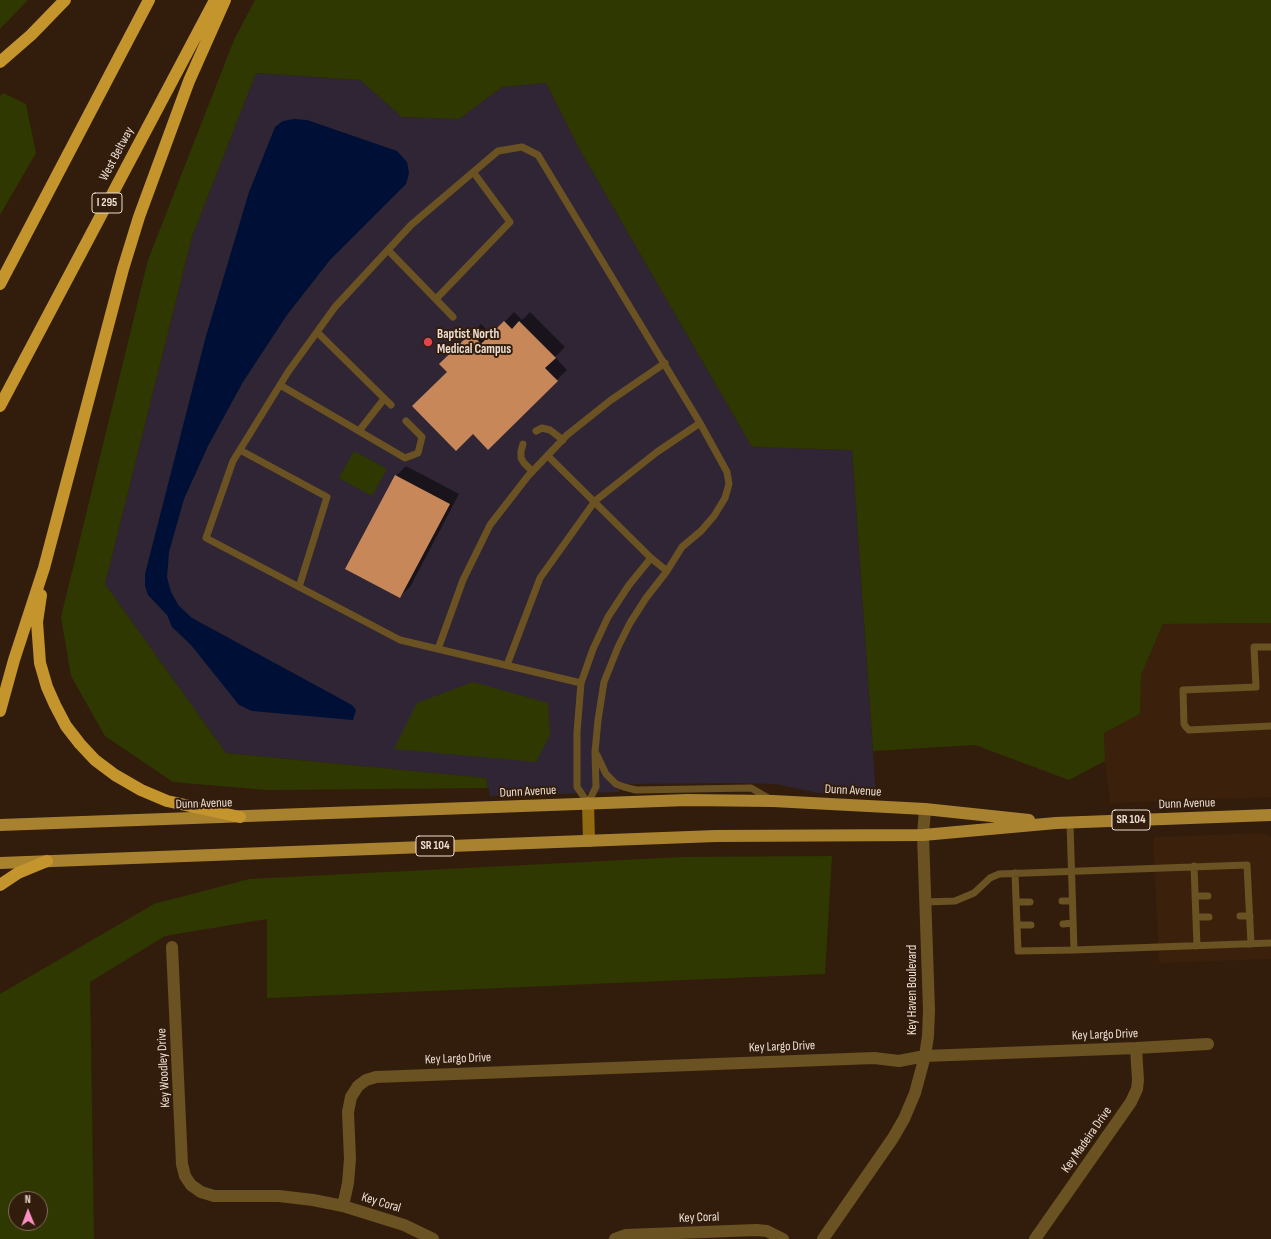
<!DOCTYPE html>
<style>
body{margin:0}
#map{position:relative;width:1271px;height:1239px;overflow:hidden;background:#321d0c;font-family:"Sofia Sans Condensed",sans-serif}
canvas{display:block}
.north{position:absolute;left:8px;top:1191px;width:40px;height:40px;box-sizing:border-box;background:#321d0c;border:1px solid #7d6a5c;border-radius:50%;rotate:359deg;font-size:11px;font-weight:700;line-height:16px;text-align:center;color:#edded4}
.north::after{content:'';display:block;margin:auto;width:14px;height:18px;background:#fc8fc2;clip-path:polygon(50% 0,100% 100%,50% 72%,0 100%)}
</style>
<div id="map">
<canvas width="1271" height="1239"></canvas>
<div class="north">N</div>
</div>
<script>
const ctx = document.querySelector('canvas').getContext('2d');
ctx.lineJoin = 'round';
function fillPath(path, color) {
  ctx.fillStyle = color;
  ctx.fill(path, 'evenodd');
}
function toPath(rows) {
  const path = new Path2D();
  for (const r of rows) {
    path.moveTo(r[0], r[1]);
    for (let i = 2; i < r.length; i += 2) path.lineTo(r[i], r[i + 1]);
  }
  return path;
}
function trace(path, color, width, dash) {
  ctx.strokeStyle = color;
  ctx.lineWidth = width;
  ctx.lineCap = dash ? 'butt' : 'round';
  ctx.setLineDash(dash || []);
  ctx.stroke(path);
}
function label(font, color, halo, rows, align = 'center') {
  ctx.font = font + ' "Sofia Sans Condensed",sans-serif';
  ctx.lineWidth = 4;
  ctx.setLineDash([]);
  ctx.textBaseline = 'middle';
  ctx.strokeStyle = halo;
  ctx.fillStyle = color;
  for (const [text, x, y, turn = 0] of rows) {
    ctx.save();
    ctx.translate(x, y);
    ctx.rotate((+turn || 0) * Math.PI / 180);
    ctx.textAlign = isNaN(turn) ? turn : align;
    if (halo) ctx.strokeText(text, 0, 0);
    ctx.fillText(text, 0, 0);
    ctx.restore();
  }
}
const built = toPath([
 [1271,623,1271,797,1110,803,1105,761,1104,733,1140,714,1141,675,1163,624],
 [1261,833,1266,834,1271,837,1271,959,1159,963,1153,837]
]);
const medical = toPath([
 [256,73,360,80,402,117,459,119,502,87,546,83,580,150,752,447,852,450,876,796,818,793,776,784,730,783,628,784,618,792,490,796,486,778,226,753,105,584,192,237]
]);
const green = toPath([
 [0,0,28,0,0,29],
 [255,0,1271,0,1271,623,1163,624,1141,675,1140,714,1104,733,1105,761,1069,780,975,745,873,751,852,450,752,447,580,150,546,83,502,87,459,119,402,117,360,80,256,73,192,237,105,584,226,753,486,778,488,788,268,790,173,782,105,736,71,676,61,617,148,260,234,40],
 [3,93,26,104,36,153,0,215,0,96],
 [354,451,387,469,372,496,339,478],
 [473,682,548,703,550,735,536,762,394,749,417,703],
 [832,856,825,974,267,998,267,919,165,936,90,982,94,1239,0,1239,0,994,154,904,249,879,683,857],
 [16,1199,40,1199,40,1223,16,1223]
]);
const water = toPath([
 [294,119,307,120,397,151,407,162,409,173,406,184,330,260,287,315,243,382,208,446,184,499,169,552,167,577,171,592,179,606,192,618,352,705,356,710,353,720,252,711,239,705,191,645,172,627,167,615,148,595,145,586,145,574,206,336,249,192,275,127,283,121]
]);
const shadow = toPath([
 [514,312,522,320,530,312,565,347,555,357,567,370,488,448,448,372,441,364,481,324,492,335],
 [406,466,459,494,410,587,400,596,396,476]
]);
const building = toPath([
 [504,321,512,329,519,321,556,358,545,368,558,381,488,450,473,434,456,451,412,406,447,372,439,364,471,333,481,344],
 [395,475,450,504,400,598,345,569]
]);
const lane = toPath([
 [388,250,453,317],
 [436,299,510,222,474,173],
 [317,332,391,405],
 [280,385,405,458,418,453,422,437,406,421],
 [359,431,384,399],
 [536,431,542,428,550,430,563,440],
 [523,444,521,451,521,458,524,463,532,471],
 [240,450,327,497,299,587],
 [548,456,651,558,667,571],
 [1271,647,1254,647,1256,687,1183,690,1184,724,1186,727,1189,730,1271,726],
 [438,649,463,580,490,525,528,476,567,435,611,400,665,363],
 [507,665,540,578,595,501,657,452,700,423],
 [581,683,400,640,206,538,233,461,288,372,335,307,411,225,498,151,522,147,538,155,700,423,727,472,729,484,725,498,714,516,701,531,682,547,667,571,646,598,630,623,618,647,604,682,598,720,595,752,596,787,588,803],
 [597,755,606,774,616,784,624,787,636,790,751,788,770,799],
 [588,803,577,787,577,732,581,683,593,649,608,617,629,585,651,558],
 [1070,823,1074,950,1271,943],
 [1194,866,1197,946],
 [1015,873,1018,951,1074,950],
 [1195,896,1208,896],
 [1062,901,1072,901],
 [925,902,955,901,974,893,990,878,999,874,1247,865,1251,944],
 [1017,902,1030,902],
 [1240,916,1250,916],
 [1196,917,1209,917],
 [1063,924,1073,923],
 [1017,925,1031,925]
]);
const street = toPath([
 [172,947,182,1164,185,1176,191,1185,201,1192,214,1196,279,1196,313,1200,343,1206,404,1225,433,1239],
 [343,1206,348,1183,350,1159,348,1112,351,1097,358,1086,366,1080,376,1077,874,1058,899,1061,925,1056,1136,1048,1208,1044],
 [615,1239,626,1235,756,1230,767,1231,783,1239],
 [823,1239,893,1138,904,1119,915,1093,925,1056,928,1036,929,1010,923,835,925,809],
 [1035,1239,1131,1102,1137,1089,1138,1080,1136,1048]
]);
const secondary = toPath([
 [588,803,589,841]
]);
const primary = toPath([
 [0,825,687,800,773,801,925,809,1029,820],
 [0,863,716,836,923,835,1056,823,1271,815]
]);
const highway = toPath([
 [0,62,31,35,65,0],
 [0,284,149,0],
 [0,406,215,0],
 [41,595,37,622,40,663,47,687,55,705,66,726,80,744,95,760,115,775,141,790,167,801,240,817],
 [0,711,14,660,44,568,123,269,139,217,189,81,225,0],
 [0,885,18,873,47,861]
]);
const markers = [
 [428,342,5,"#e0444e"]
];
const shields = [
 [107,203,30],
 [1131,820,38],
 [435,846,38]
];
const shieldNames = [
 ["I 295",107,203],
 ["SR 104",1131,820],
 ["SR 104",435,846]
];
const streetNames = [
 ["West Beltway",117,154,-62],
 ["Dunn Avenue",853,791,3],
 ["Dunn Avenue",528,792,-3],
 ["Dunn Avenue",204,804,-2],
 ["Dunn Avenue",1187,804,-2],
 ["Key Haven Boulevard",913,990,-90],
 ["Key Largo Drive",1105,1035,-2],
 ["Key Largo Drive",782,1047,-2],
 ["Key Largo Drive",458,1059,-2],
 ["Key Woodley Drive",164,1068,-93],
 ["Key Madeira Drive",1087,1140,-55],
 ["Key Coral",381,1203,17],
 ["Key Coral",699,1218,-2]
];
const poiNames = [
 ["Baptist North",437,335],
 ["Medical Campus",437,350]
];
fillPath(built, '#3b200b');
fillPath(medical, '#302534');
fillPath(green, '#2f3800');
fillPath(water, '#000f35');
fillPath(shadow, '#0007');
fillPath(building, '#c78759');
trace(lane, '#6a5222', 7);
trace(street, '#6a5222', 12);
trace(secondary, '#926b11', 12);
trace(primary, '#a98230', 12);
trace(highway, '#c4942d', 12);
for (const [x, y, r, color] of markers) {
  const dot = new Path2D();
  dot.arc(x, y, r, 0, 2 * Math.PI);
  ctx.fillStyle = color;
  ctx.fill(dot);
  trace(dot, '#321d0c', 1.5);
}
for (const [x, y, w] of shields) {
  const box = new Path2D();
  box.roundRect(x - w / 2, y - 10, w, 20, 3);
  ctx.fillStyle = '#321d0c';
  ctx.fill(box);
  trace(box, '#edded4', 1);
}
label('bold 12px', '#edded4', null, shieldNames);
label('13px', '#edded4', '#321d0c', streetNames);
label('bold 13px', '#edded4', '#321d0c', poiNames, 'left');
</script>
